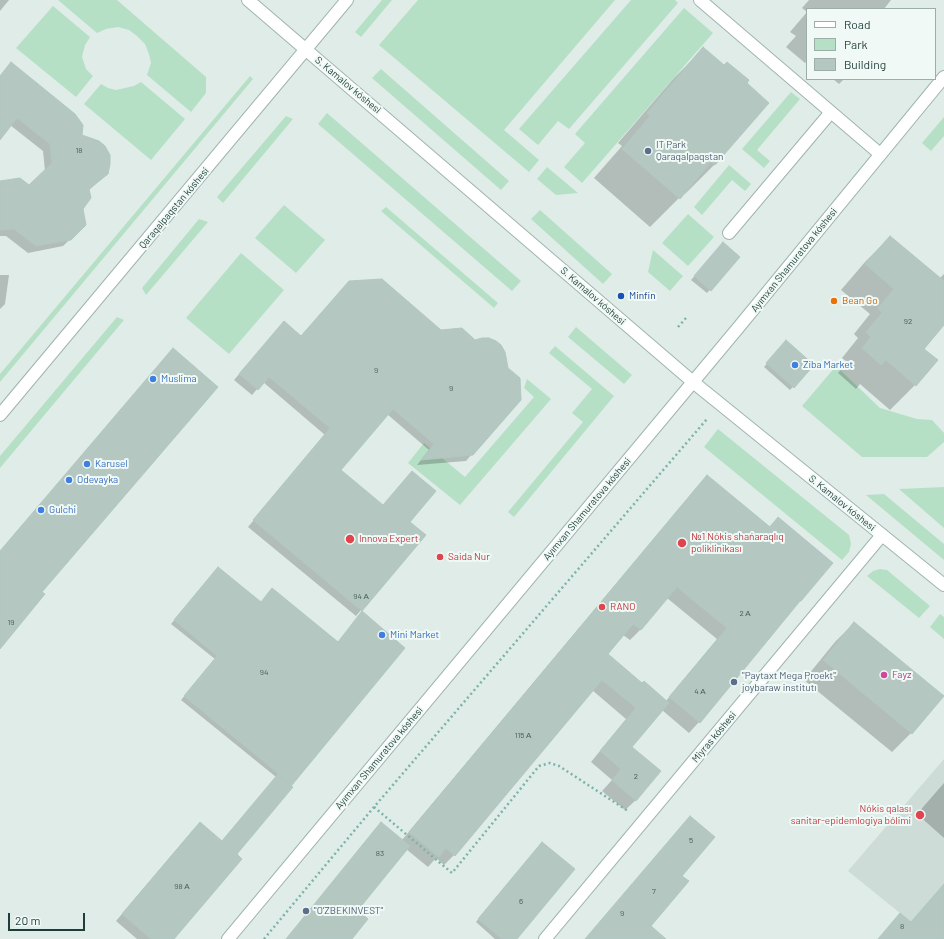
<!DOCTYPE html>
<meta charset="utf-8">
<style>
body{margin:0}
#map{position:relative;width:944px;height:939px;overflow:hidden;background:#dfece8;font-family:Barlow,sans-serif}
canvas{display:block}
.legend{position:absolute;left:806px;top:8px;width:130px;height:72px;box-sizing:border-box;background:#f0f9f5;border:1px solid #9caeaa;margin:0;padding:5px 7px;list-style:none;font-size:12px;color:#1e3e39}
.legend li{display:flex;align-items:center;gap:8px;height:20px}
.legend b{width:20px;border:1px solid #9caeaa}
.scale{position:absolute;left:8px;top:913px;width:77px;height:18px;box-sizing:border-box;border:2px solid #1e3e39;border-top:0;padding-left:5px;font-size:12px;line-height:14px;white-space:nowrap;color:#1e3e39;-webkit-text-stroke:3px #f0f9f5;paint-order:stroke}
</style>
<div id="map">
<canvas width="944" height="939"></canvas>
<ul class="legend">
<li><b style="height:5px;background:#fff"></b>Road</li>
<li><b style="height:11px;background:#b6e0c6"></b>Park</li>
<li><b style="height:11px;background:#b4c7c1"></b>Building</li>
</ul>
<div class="scale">20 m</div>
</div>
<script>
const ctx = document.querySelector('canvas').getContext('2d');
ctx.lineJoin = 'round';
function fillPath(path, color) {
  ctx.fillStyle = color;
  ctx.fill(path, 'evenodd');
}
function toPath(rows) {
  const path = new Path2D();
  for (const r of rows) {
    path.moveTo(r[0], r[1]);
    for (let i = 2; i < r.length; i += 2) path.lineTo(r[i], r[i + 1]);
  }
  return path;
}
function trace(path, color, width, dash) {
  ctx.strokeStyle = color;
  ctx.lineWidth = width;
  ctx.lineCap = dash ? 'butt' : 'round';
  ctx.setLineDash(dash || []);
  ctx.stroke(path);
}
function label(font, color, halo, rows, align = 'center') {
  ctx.font = font + ' Barlow,sans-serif';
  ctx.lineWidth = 4;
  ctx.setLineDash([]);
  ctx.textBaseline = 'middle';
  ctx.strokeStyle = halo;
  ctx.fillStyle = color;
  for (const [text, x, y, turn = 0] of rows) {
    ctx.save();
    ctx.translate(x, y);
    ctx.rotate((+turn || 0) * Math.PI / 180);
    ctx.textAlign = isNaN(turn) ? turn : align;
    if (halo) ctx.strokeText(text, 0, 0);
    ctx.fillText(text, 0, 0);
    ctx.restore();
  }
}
const built = toPath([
 [944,759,944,939,932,939,848,871]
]);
const green = toPath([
 [58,0,117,0,206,77,206,93,191,112,147,75,151,63,149,54,145,44,137,36,129,30,118,27,106,29,97,33],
 [382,0,392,0,361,37,355,32],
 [418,0,615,0,504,130,539,160,529,172,379,45],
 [631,0,675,0,678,3,569,129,558,121,538,145,519,129],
 [53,6,90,37,85,45,82,57,86,69,93,76,76,97,16,48],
 [684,8,713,33,582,183,564,167,585,143,575,134],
 [381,69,509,181,501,190,372,78],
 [250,76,253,79,0,382,0,374],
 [141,82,185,119,151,160,84,104,101,84,108,88,116,90,134,86],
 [791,92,800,99,757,150,770,161,764,168,742,149],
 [327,113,521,281,512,291,318,124],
 [286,116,293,119,223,203,217,197],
 [944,117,944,136,931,151,922,143],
 [729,165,751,184,745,191,732,180,702,215,694,207],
 [547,167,578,193,556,195,537,179],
 [284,205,325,240,296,273,255,238],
 [386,207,498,303,494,308,381,211],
 [540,210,612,274,603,284,531,219],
 [688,214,714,237,688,266,662,243],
 [199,219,208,222,146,295,142,288],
 [653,250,683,276,670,291,648,272],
 [241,253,284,290,229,354,186,318],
 [117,317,124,320,0,468,0,456],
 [576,327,632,375,624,384,568,337],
 [555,346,614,396,514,517,508,512,583,422,572,413,592,389,549,353],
 [836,366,880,408,917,419,932,420,944,433,944,442,927,457,862,457,802,406],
 [527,379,551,399,460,505,408,463,424,443,465,477,534,397,524,388],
 [718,429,849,535,851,544,849,552,842,560,704,447],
 [944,487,944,528,899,489],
 [884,494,944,544,944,560,866,495],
 [880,569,887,570,930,606,919,618,867,576,873,571],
 [940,614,944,617,944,639,930,627]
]);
const shadow = toPath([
 [0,0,9,0,0,11],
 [809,0,891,0,884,9,807,9,807,12,802,8],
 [807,12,807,61,805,63,786,47,796,36,790,32],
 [703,49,768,103,714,165,685,194,684,193,650,227,594,178,622,146,618,143,674,78],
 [11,64,81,136,107,174,89,190,82,208,85,225,63,246,28,253,6,236,0,236,0,181,29,187,45,171,43,151,10,125,0,138,0,76],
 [833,79,844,79,839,84],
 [890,237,939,279,944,274,944,315,923,349,915,385,890,410,860,384,856,389,838,373,847,362,842,358,858,338,854,334,870,314,841,290,865,262],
 [720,247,738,257,707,293,691,280],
 [0,275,9,275,5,304,0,309],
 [349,282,472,454,466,461,417,465,429,450,387,414,340,470,383,506,412,472,408,522,425,535,356,616,248,527,325,435,263,382,252,395,234,380,284,322,301,337],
 [783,345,813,365,790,390,764,367],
 [697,487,769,527,778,518,793,608,699,722,689,733,662,710,631,747,636,800,625,810,602,791,612,780,591,762,626,719,592,690,454,855,444,865,436,858,428,867,406,849,356,910,351,939,287,939,402,840],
 [667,598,717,639,666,701,642,684,607,654,623,635,630,640,640,630],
 [218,568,261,603,338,643,404,648,290,785,235,854,173,939,137,939,116,921,193,830,221,842,276,777,181,700,215,659,171,624],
 [854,623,911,733,892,752,804,680,835,642],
 [944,783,944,838,917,814],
 [539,847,516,939,495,939,476,922]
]);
const building = toPath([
 [703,47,724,65,727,62,749,80,747,83,769,103,715,165,711,162,680,199,622,149,650,116,647,113,703,47],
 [11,62,75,114,83,125,82,135,99,141,105,146,110,155,110,164,108,174,89,189,91,198,83,209,86,225,71,240,36,246,14,229,0,230,0,181,20,178,29,185,52,163,50,144,17,118,0,140,0,76,11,62],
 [890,236,944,281,944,325,924,349,938,360,916,386,886,360,881,365,862,348,871,337,866,332,882,313,878,308,894,289,865,264,890,236],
 [723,242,740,257,711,291,694,276,723,242],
 [382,279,441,330,462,328,475,340,482,338,489,338,496,341,501,345,505,352,508,368,520,378,521,400,473,455,421,460,434,444,393,409,341,470,383,505,412,471,436,491,410,522,426,535,362,611,253,520,330,428,269,377,258,390,239,374,284,321,301,336,349,281,382,279],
 [786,340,814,365,794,388,766,363,786,340],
 [173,348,218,387,42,592,45,594,0,649,0,551,173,348],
 [707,475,770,527,778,517,833,563,801,601,800,601,700,723,669,697,727,628,677,587,641,630,633,624,608,654,642,683,644,681,669,703,632,747,661,771,636,801,612,780,621,769,600,751,636,708,602,680,455,856,446,848,439,857,409,832,707,475],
 [218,567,261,602,272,588,338,642,362,611,405,648,292,785,184,696,217,656,174,620,218,567],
 [854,622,944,696,912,734,823,660,854,622],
 [278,774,293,787,237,854,242,859,174,939,151,939,122,914,200,822,222,841,278,774],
 [690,816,715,837,682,876,689,881,651,926,666,939,585,939,690,816],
 [381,822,410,846,358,910,368,919,352,939,286,939,381,822],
 [542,842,575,869,517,939,502,939,478,919,542,842],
 [944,884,944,939,878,939,900,913,911,922,944,884]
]);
const path = toPath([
 [678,327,686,318],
 [374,807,452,873,539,766,550,763,559,766,628,811],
 [264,939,374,807,707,419]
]);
const service = toPath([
 [700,0,880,154],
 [729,233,831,112]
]);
const minor = toPath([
 [228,939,738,328,944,77],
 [545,939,882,535]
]);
const tertiary = toPath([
 [248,0,693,382,944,585],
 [0,415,347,0]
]);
const markers = [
 [648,151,4,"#5c6f8a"],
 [621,296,4,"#1a4fb4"],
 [834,301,4,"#e8710a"],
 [795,365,4,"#3f7fe0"],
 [153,379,4,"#3f7fe0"],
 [87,464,4,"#3f7fe0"],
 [69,480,4,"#3f7fe0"],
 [41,510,4,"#3f7fe0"],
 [350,539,5,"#e0444e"],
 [682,543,5,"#e0444e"],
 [440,557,4,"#e0444e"],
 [602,607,4,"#e0444e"],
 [382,635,4,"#3f7fe0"],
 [884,675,4,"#d1479c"],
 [734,682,4,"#5c6f8a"],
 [920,815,5,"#e0444e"],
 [306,911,4,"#5c6f8a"]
];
const numberNames = [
 ["18",79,150],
 ["92",908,321],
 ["9",376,370],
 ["9",451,388],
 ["94 А",361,596],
 ["2 А",745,613],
 ["19",11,622],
 ["94",264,672],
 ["4 А",700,691],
 ["115 А",523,735],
 ["2",636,776],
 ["5",691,840],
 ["83",380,853],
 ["98 А",182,886],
 ["7",654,891],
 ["6",521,901],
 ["9",622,913],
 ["8",902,926]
];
const streetNames = [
 ["S. Kamalov kóshesi",348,85,40],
 ["Qaraqalpaqstan kóshesi",174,208,-50],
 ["Ayımxan Shamuratova kóshesi",794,260,-51],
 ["S. Kamalov kóshesi",593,296,41],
 ["S. Kamalov kóshesi",842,503,39],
 ["Ayımxan Shamuratova kóshesi",587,509,-50],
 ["Miyras kóshesi",714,737,-50],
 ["Ayımxan Shamuratova kóshesi",379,758,-50]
];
const serviceNames = [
 ["IT Park",656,145],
 ["Qaraqalpaqstan",656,157],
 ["\"Paytaxt Mega Proekt\"",742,676],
 ["joybaraw institutı",742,688],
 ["\"O'ZBEKINVEST\"",314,911]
];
const transitNames = [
 ["Minfin",629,296]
];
const foodNames = [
 ["Bean Go",842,301]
];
const shopNames = [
 ["Ziba Market",803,365],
 ["Muslima",161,379],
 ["Karusel",95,464],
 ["Odevayka",77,480],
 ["Gulchi",49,510],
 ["Mini Market",390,635]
];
const healthNames = [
 ["№1 Nókis shańaraqlıq",691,537],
 ["poliklinikası",691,549],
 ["Innova Expert",359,539],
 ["Saida Nur",448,557],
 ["RANO",610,607],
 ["Nókis qalası",911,809,"right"],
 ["sanitar-epidemlogiya bólimi",911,821,"right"]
];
const hotelNames = [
 ["Fayz",892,675]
];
fillPath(built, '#cddcd7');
fillPath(green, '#b6e0c6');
fillPath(shadow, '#0003');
fillPath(building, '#b4c7c1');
trace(building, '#b1c7c0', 1);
trace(service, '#a1b4b0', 14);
trace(minor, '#a1b4b0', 14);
trace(tertiary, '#a1b4b0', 14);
trace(path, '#7cb3a8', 2.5, [2, 3]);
trace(service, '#fff', 12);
trace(minor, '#fff', 12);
trace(tertiary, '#fff', 12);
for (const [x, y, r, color] of markers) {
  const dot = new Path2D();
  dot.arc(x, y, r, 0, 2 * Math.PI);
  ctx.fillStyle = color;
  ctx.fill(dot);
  trace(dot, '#f0f9f5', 1.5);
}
label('8px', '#44605b', null, numberNames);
label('10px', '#1e3e39', '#f0f9f5', streetNames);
label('10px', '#4e5e75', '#f0f9f5', serviceNames, 'left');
label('10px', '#164399', '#f0f9f5', transitNames, 'left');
label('10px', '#c56008', '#f0f9f5', foodNames, 'left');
label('10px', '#366cbe', '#f0f9f5', shopNames, 'left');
label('10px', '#be3a42', '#f0f9f5', healthNames, 'left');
label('10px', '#b23c85', '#f0f9f5', hotelNames, 'left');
</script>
